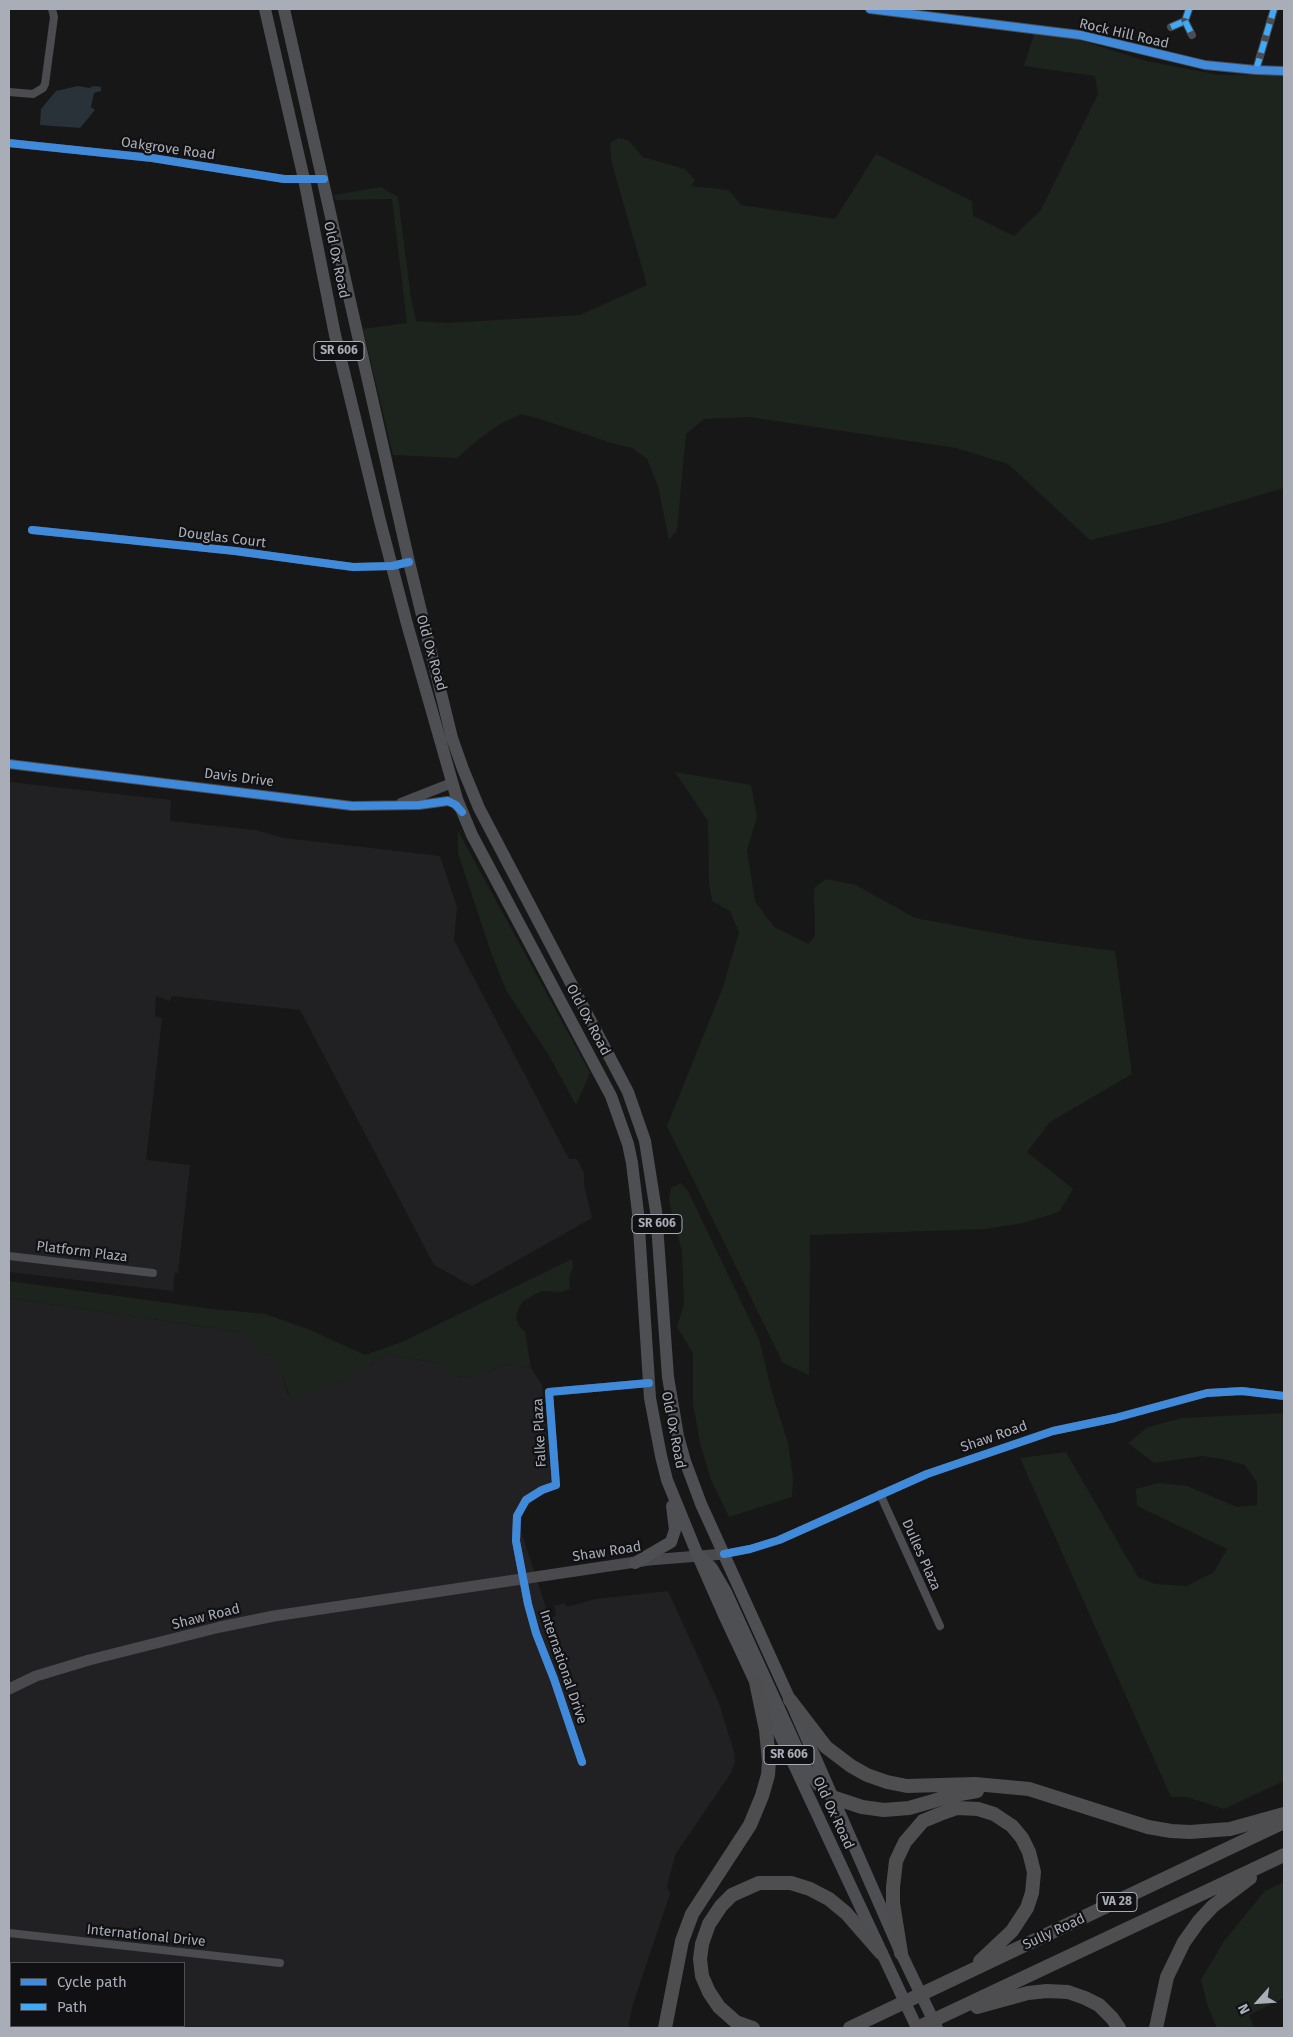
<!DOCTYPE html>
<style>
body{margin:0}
#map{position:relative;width:1293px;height:2037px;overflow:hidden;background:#171717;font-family:"Fira Sans",sans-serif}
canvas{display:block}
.frame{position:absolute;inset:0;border:10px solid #a8adb8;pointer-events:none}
.legend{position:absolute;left:10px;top:1962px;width:175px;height:65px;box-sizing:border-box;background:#111113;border:1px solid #4d4f55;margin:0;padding:6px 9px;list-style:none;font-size:15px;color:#a8adb8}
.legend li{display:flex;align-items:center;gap:10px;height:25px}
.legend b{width:25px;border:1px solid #4d4f55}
.north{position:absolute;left:1233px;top:1977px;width:50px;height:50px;-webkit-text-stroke:4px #111113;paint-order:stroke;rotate:244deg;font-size:14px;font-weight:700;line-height:20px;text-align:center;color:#a8adb8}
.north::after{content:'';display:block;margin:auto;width:18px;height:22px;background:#a8adb8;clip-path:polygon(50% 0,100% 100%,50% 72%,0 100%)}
</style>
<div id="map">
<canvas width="1293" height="2037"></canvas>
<div class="frame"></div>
<ul class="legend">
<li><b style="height:6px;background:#408adc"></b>Cycle path</li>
<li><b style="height:6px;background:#3fa9f5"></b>Path</li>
</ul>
<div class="north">N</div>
</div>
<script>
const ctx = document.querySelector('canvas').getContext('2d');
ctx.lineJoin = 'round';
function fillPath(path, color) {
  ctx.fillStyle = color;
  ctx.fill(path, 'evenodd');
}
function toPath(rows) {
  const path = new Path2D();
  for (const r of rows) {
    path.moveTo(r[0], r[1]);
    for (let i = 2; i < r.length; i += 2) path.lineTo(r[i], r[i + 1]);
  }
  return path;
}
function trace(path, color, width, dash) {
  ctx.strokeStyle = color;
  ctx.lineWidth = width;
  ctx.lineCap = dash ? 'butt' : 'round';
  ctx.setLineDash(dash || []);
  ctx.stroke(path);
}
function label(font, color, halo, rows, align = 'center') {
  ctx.font = font + ' "Fira Sans",sans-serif';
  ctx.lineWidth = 4.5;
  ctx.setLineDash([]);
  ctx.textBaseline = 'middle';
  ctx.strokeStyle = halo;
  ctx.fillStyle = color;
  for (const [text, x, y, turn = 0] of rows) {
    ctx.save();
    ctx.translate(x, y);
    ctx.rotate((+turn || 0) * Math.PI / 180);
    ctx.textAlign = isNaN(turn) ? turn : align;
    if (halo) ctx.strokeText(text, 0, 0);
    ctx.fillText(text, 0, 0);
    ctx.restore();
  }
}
const built = toPath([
 [9,782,171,800,170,821,255,830,284,838,440,856,457,907,454,940,569,1159,577,1159,584,1173,584,1185,592,1218,472,1286,434,1265,300,1010,172,996,170,1001,156,996,155,1017,162,1018,146,1160,190,1165,178,1273,175,1273,173,1291,9,1272],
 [9,1298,241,1332,249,1342,256,1346,260,1353,271,1356,282,1375,288,1395,371,1364,389,1352,397,1356,437,1363,457,1376,472,1378,506,1364,531,1368,542,1385,552,1490,536,1498,525,1509,521,1521,521,1531,550,1620,556,1615,554,1606,565,1603,567,1607,595,1599,668,1591,719,1703,734,1752,735,1761,731,1773,675,1855,667,1887,670,1894,633,2004,628,2028,9,2028],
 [11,1963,184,1963,184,2026,11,2026]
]);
const green = toPath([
 [1035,31,1067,36,1146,61,1219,75,1284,75,1284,488,1168,522,1090,540,1008,464,956,448,749,417,704,419,686,434,677,530,669,540,658,486,647,459,632,448,611,443,540,419,521,414,500,424,479,439,457,458,393,455,363,329,407,323,392,199,336,200,334,195,381,187,398,197,411,298,416,321,447,323,580,315,647,285,612,164,610,143,618,138,628,140,643,157,685,169,695,180,691,186,729,190,741,205,835,219,876,154,972,201,973,216,1014,236,1041,210,1098,94,1095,76,1024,66],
 [675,772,751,785,757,817,747,850,755,901,774,927,808,944,815,936,814,888,826,879,856,885,915,918,1033,940,1115,951,1132,1074,1050,1122,1027,1152,1073,1189,1059,1212,1023,1223,985,1229,810,1235,809,1375,783,1363,667,1126,723,987,739,932,730,911,712,901,709,882,708,821],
 [458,831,590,1073,576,1105,548,1054,506,990,491,952,458,853],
 [681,1183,688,1191,759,1339,772,1392,788,1443,793,1478,792,1497,729,1517,711,1480,700,1443,693,1404,693,1353,677,1327,684,1304,682,1251,672,1215,669,1198,671,1188],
 [572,1259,573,1268,569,1277,570,1289,561,1292,541,1291,523,1301,518,1310,516,1318,519,1326,525,1332,531,1368,506,1364,472,1378,457,1376,437,1363,397,1356,389,1353,342,1381,291,1400,282,1375,271,1356,260,1353,256,1346,249,1342,241,1332,9,1298,9,1281,212,1309,265,1314,308,1329,365,1355,404,1341],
 [1284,1413,1284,1781,1224,1809,1187,1797,1171,1797,1020,1458,1066,1452,1138,1577,1155,1584,1187,1586,1214,1572,1227,1549,1137,1506,1136,1489,1159,1483,1187,1486,1237,1507,1257,1505,1257,1482,1245,1465,1223,1459,1202,1456,1154,1463,1128,1443,1148,1427,1182,1418],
 [1284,1882,1284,1998,1249,2015,1254,2028,1217,2028,1208,2007,1201,1980,1224,1941,1265,1891]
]);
const water = toPath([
 [78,86,89,88,94,86,101,87,101,91,94,93,91,107,95,110,80,128,40,125,41,109,56,91]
]);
const minor = toPath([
 [1185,21,1192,35],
 [1171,27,1185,21,1189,9],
 [1256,70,1274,9],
 [9,92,33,94,43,88,45,84,54,17,52,9],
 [9,143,152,158,284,179,324,179],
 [32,530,235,551,353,567,392,566,409,562],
 [9,1256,153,1273],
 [880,1494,940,1626],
 [724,1554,750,1549,779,1540,927,1474,1053,1431,1115,1418,1207,1393,1242,1391,1284,1396],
 [582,1762,554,1679,536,1633,528,1604,516,1541,517,1516,526,1500,542,1490,556,1485,549,1392,649,1383],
 [9,1933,280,1963]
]);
const tertiary = toPath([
 [870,9,1080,35,1205,65,1256,70,1284,71],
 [9,764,352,806,419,805,448,801,454,803,460,809],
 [401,803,452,783]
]);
const secondary = toPath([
 [9,1689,36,1676,89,1660,220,1627,274,1616,649,1560,724,1554]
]);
const primary = toPath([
 [265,9,304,179,335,335,380,521,407,624,457,799,472,835,611,1096,628,1144,632,1163,638,1213,650,1398,661,1456,667,1480,698,1556,724,1615,917,2028],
 [284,9,409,562,452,738,463,769,479,808,628,1092,645,1141,656,1211,668,1377,678,1436,685,1461,701,1504,790,1700,901,1953,937,2028],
 [702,1558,712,1568,726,1592,806,1768,818,1785,828,1793],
 [635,1563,671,1542,675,1530,672,1506]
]);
const motorway = toPath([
 [790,1700,826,1747,851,1766,867,1775,887,1782,907,1786,975,1784,1029,1789,1148,1827,1171,1831,1190,1832,1230,1829,1284,1814],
 [832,1797,862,1807,884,1810,909,1808,954,1795,977,1791],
 [901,1953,893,1903,893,1887,896,1861,905,1842,923,1821,940,1814,957,1808,978,1809,994,1814,1012,1826,1022,1838,1029,1852,1034,1872,1032,1893,1027,1908,1012,1931,980,1961],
 [977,2007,1028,1993,1047,1991,1068,1992,1085,1998,1099,2005,1112,2018,1119,2028],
 [665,2028,682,1941,692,1914,750,1825,762,1796,768,1775,769,1761,766,1730,756,1682],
 [753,2028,736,2022,719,2007,709,1992,702,1976,700,1959,702,1944,709,1924,721,1906,732,1895,759,1883,791,1883,810,1889,829,1899,846,1913,881,1953],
 [850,2028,1284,1822],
 [917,2028,1284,1855],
 [1156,2028,1167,1977,1184,1942,1199,1921,1213,1906,1250,1878]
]);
const quiet = toPath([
 [1185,21,1192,35],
 [1171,27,1185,21,1189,9],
 [1256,70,1274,9]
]);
const cycleway = toPath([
 [870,9,1080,35,1205,65,1256,70,1284,71],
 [9,143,152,158,284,179,324,179],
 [32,530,235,551,353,567,392,566,409,562],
 [9,764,352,806,419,805,448,801,456,805,462,812],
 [724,1554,750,1549,779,1540,927,1474,1053,1431,1115,1418,1207,1393,1242,1391,1284,1396],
 [582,1762,554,1679,536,1633,528,1604,516,1541,517,1516,526,1500,542,1490,556,1485,549,1392,649,1383]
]);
const shields = [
 [339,351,50],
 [657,1224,50],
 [789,1755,50],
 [1117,1902,40]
];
const shieldNames = [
 ["SR 606",339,351],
 ["SR 606",657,1224],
 ["SR 606",789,1755],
 ["VA 28",1117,1902]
];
const streetNames = [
 ["Rock Hill Road",1124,34,13],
 ["Oakgrove Road",168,149,8],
 ["Old Ox Road",336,260,78],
 ["Douglas Court",222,538,7],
 ["Old Ox Road",431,653,74],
 ["Davis Drive",239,778,7],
 ["Old Ox Road",588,1020,62],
 ["Platform Plaza",82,1252,7],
 ["Old Ox Road",673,1430,79],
 ["Falke Plaza",540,1433,-93],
 ["Shaw Road",994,1437,-19],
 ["Shaw Road",607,1552,-9],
 ["Dulles Plaza",921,1555,66],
 ["Shaw Road",206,1617,-14],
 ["International Drive",563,1667,71],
 ["Old Ox Road",833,1813,65],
 ["Sully Road",1054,1932,-25],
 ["International Drive",146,1936,6]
];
fillPath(built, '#212123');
fillPath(green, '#1d241e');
fillPath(water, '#2a3239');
trace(minor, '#4b4c50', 8);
trace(tertiary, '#4b4c50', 10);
trace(secondary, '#4a4a4e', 11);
trace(primary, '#4d4f52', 12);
trace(motorway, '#4e4e51', 14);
trace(quiet, '#3fa9f5', 6, [12, 6]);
trace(cycleway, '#408adc', 8);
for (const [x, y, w] of shields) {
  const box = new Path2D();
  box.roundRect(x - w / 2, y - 9.5, w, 19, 4);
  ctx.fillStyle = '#111113';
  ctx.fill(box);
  trace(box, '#a8adb8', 1);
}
label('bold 12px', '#a8adb8', null, shieldNames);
label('14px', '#a8adb8', '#111113', streetNames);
</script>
